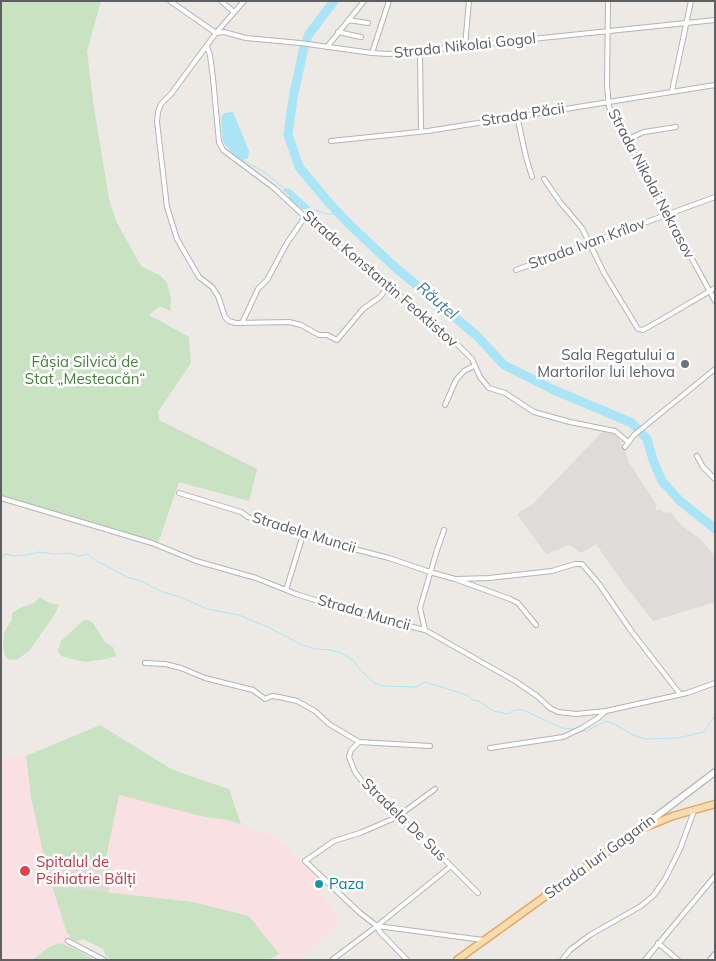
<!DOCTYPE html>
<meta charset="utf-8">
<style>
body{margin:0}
#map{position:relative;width:716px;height:961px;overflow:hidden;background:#ede9e4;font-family:Mulish,sans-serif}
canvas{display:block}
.frame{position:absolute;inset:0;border:2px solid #5c6063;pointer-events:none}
</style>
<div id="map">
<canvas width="716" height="961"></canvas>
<div class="frame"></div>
</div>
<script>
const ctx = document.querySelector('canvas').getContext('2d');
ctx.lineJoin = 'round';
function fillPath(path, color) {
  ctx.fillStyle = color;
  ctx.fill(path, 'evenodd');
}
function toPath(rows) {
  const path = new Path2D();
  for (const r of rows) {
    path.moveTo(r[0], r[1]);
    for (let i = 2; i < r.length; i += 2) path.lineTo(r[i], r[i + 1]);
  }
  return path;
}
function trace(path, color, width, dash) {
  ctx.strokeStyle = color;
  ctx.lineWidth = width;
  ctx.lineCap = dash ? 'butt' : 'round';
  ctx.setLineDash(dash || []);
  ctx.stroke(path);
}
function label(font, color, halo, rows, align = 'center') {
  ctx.font = font + ' Mulish,sans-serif';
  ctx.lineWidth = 5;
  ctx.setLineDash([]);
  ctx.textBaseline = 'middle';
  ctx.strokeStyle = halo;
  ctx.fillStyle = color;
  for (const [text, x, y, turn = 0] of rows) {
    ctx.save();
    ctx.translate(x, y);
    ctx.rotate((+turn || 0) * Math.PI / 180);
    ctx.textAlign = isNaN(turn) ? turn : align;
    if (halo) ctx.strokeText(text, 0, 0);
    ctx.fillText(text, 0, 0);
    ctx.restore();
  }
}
const industrial = toPath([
 [603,431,615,434,625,449,628,461,656,504,656,510,661,510,665,513,670,512,681,525,700,539,715,556,715,602,653,621,624,584,596,544,581,553,570,545,546,554,517,514,534,503],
 [44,857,112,864,109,893,52,886]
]);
const medical = toPath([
 [26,756,31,797,44,857,67,933,70,935,67,945,54,944,32,960,1,960,1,760],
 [119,795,205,817,228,820,263,832,282,841,317,877,314,880,317,883,318,882,321,884,318,890,341,920,300,960,283,960,249,916,193,902,109,893,112,864,105,863]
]);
const green = toPath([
 [1,1,101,1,87,51,94,108,109,199,116,221,141,266,161,276,167,283,171,299,170,311,160,306,149,315,189,337,191,363,158,412,159,420,257,469,249,501,179,482,158,543,1,496],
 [40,597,49,603,59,605,55,614,29,651,18,659,9,660,5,656,3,644,4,632,12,620,12,613,22,607,34,603],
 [84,620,88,620,93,623,105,642,113,647,116,656,106,659,85,662,61,656,58,651,61,641],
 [100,725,173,770,229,789,241,824,228,820,205,817,119,795,105,863,44,857,31,797,26,756],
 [52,886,193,902,249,916,279,954,268,960,111,960,106,956,103,949,83,939,77,941,69,938,70,935,67,933],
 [59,943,73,948,95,960,32,960,49,947]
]);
const water = toPath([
 [233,112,249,151,248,158,243,160,240,160,234,155,223,142,221,118,224,113],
 [284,188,290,189,311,208,311,209,302,209,290,199,288,194,283,191]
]);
const stream = toPath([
 [243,160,251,165,263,171,284,188],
 [311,209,327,214,339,214],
 [1,556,6,554,15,556,26,555,39,552,54,554,70,553,78,556,88,554,95,560,127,577,141,581,163,592,183,598,207,609,239,615,268,627,300,644,316,649,331,650,341,653,353,660,363,673,375,683,383,686,416,687,425,682,467,695,473,700,479,701,493,711,508,714,514,710,523,710,562,728,573,729],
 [583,731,587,731,606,721,618,726,633,735,645,739,678,738,704,732,715,715]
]);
const river = toPath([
 [334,1,309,34,304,47,293,98,288,135,299,167,330,204,351,226,396,268,476,335,504,365,554,390,632,423,647,439,653,460,662,481,680,501,715,529]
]);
const street = toPath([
 [170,1,216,33,224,32,246,38,300,43,372,53,389,54,465,46,715,20],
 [221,1,234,12],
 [244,1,216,33,171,94,161,104,158,112,157,122,167,207,177,239,199,277,212,287,218,296,225,317,229,321,236,323,289,322,301,325,319,335,327,335,337,340,363,309,380,297,388,287],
 [608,1,607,85,609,107,715,301],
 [348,20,368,23],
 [338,32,361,37],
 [465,46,469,1],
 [207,47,210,55,213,78,219,142,223,150,274,188,316,227,448,335,472,359,480,377,489,388,505,393,534,412,570,422,615,431,628,442],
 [327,47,364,1],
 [420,51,421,131],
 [372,53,389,1],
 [672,91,691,1],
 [517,116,526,157,532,177],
 [626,140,644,132,676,127],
 [331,141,428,131,715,85],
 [544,179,560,202,582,228,604,273,638,329,643,330,659,321,715,288],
 [516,270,715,197],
 [242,323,258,289,267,280,287,243,305,217],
 [445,405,456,380,464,371,474,366],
 [625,447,634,435,715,369],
 [697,456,703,467,715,479],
 [179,493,241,512,248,517,258,521,327,542,389,558,430,572,455,579,510,599,518,603,536,625],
 [1,498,152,543,196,561,256,578,296,594,357,613,425,630,515,681,537,696,550,708,558,712,576,714,606,711,687,693,715,683],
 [457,579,489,578,552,571,575,564,582,564,599,584,632,632,680,694],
 [286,590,303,535],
 [425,630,420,608,437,550,444,530],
 [145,663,165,664,181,668,205,678,253,690,265,699,272,696,279,697,297,701,315,711,329,724,359,742,430,746],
 [359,742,351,750,349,757,355,772,361,780,381,802,430,845,478,893],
 [490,748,563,737,582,728,598,718,606,711],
 [377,926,483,940],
 [68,941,104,960],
 [658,943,678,960],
 [332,960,377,926,451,866],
 [407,960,380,932,377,926,360,913,305,861,334,841,360,833,397,817,435,789],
 [562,960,570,950,590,935,641,906,654,895,665,879,680,849,694,811],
 [645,960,715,876]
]);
const secondary = toPath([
 [641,828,715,772],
 [711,960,715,955]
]);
const primary = toPath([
 [457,960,636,831,673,816,715,804]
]);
const markers = [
 [685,364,5,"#6b7280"],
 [25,871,6,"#e0444e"],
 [319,884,5,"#0f9aa8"]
];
const streetNames = [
 ["Strada Nikolai Gogol",465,46,-6],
 ["Strada Păcii",523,115,-9],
 ["Strada Nikolai Nekrasov",651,184,62],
 ["Strada Ivan Krîlov",587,244,-20],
 ["Strada Konstantin Feoktistov",380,279,41],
 ["Stradela Muncii",304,533,17],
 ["Strada Muncii",364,613,16],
 ["Stradela De Sus",404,820,44],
 ["Strada Iuri Gagarin",600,857,-36]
];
const worshipNames = [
 ["Sala Regatului a",675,355],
 ["Martorilor lui Iehova",675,372]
];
const parkNames = [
 ["Fâșia Silvică de",85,362],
 ["Stat „Mesteacăn“",85,379]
];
const healthNames = [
 ["Spitalul de",36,862],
 ["Psihiatrie Bălți",36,879]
];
const cultureNames = [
 ["Paza",329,884]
];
const waterNames = [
 ["Răuțel",437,301,41]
];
fillPath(industrial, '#dedbd8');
fillPath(medical, '#f9e1e3');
fillPath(green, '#c9e2c2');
fillPath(water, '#a9e5f7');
trace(stream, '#a9e5f7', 1);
trace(river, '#a9e5f7', 9);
trace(street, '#b1b5b7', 6);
trace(secondary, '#b0b4b7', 8);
trace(primary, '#e4a765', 9);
trace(street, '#fff', 4);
trace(secondary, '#fff', 5.5);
trace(primary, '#f7ddae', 6);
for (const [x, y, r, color] of markers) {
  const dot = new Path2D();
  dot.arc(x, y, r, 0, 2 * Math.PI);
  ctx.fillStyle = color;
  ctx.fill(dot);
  trace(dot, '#fff', 2);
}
label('15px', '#5c6063', '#fff', streetNames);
label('15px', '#5b616d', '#fff', worshipNames, 'right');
label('15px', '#47813d', '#fff', parkNames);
label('15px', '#be3a42', '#fff', healthNames, 'left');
label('15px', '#0d838f', '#fff', cultureNames, 'left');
label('italic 16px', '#437c97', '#fff', waterNames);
</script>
